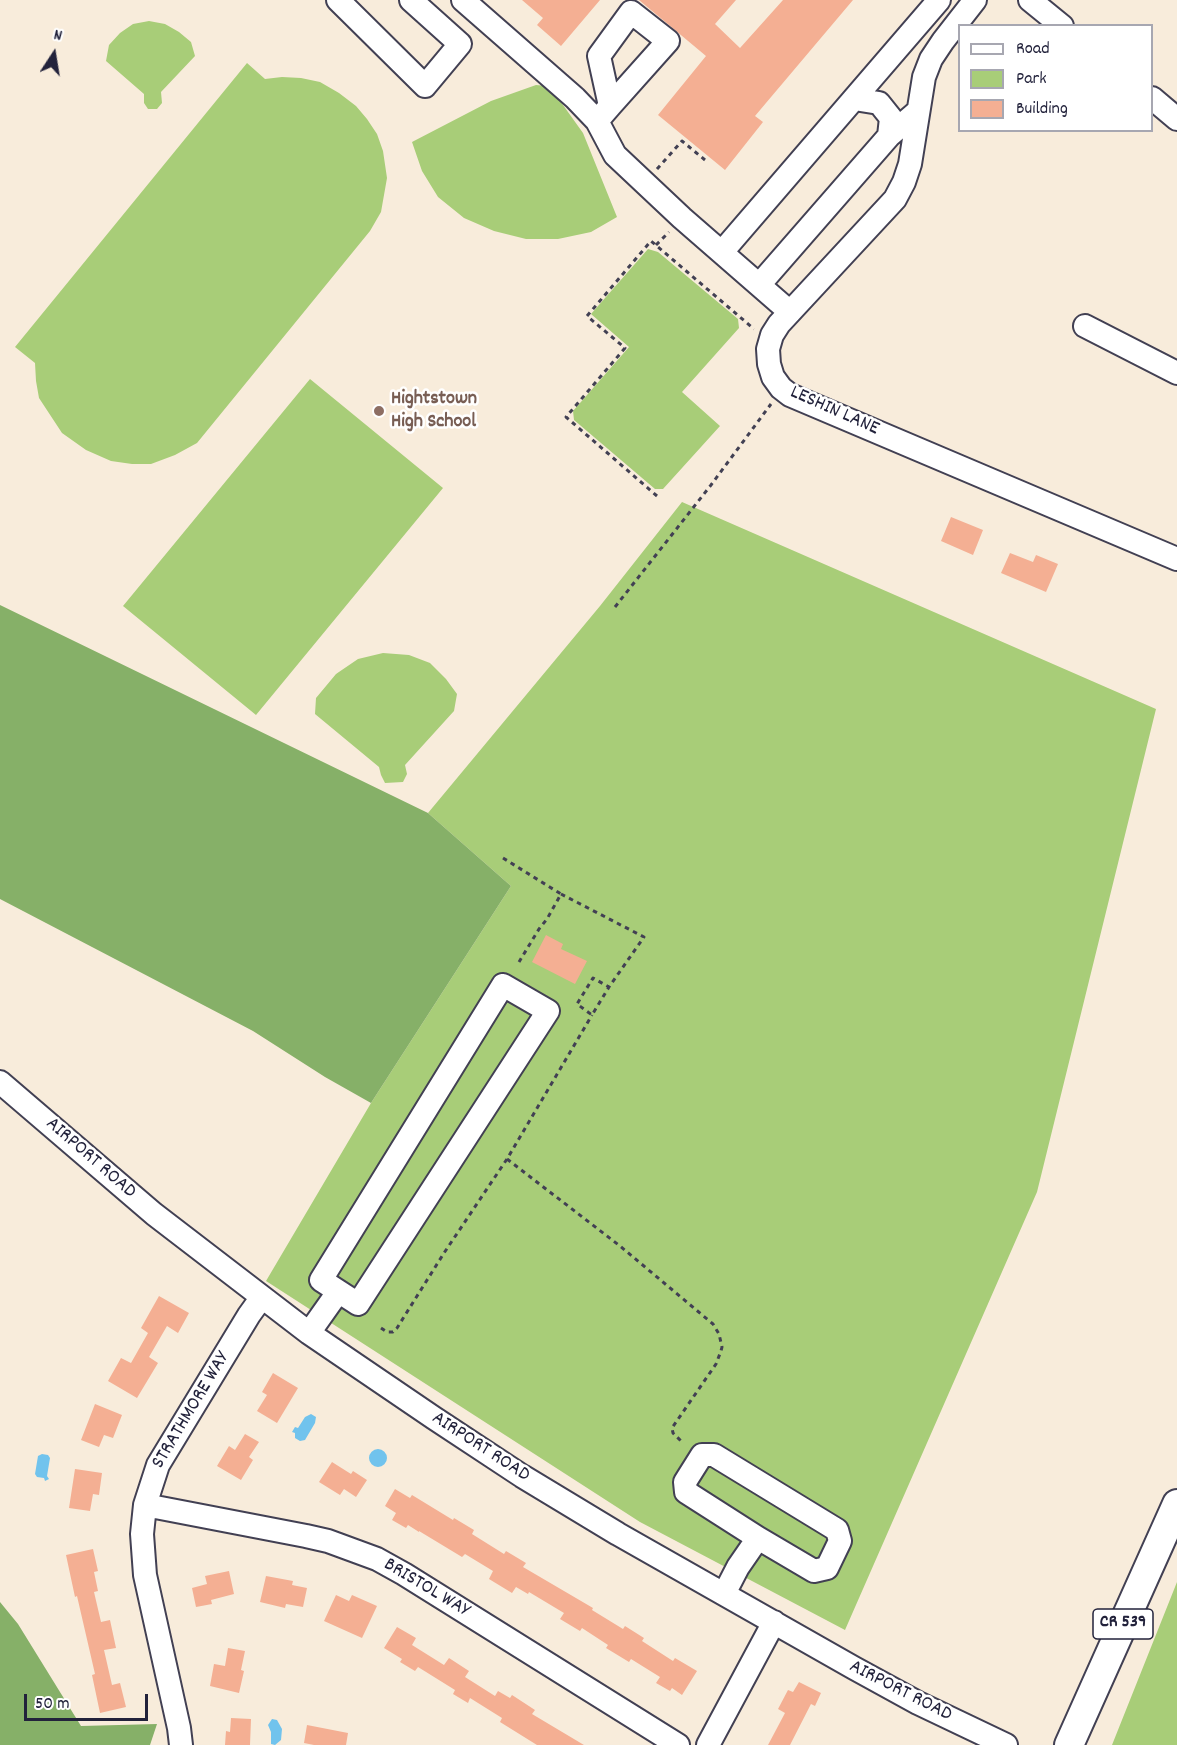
<!DOCTYPE html>
<style>
body{margin:0}
#map{position:relative;width:1177px;height:1745px;overflow:hidden;background:#f8ecdb;font-family:Dekko,sans-serif}
canvas{display:block}
.legend{position:absolute;left:958px;top:24px;width:195px;height:108px;box-sizing:border-box;background:#fff;border:2px solid #a7a7b1;margin:0;padding:8px 10px;list-style:none;font-size:18px;color:#22223b}
.legend li{display:flex;align-items:center;gap:12px;height:30px}
.legend b{width:30px;border:2px solid #a7a7b1}
.north{position:absolute;left:24px;top:24px;width:60px;height:60px;-webkit-text-stroke:4px #fff;paint-order:stroke;rotate:12deg;font-size:16px;font-weight:700;line-height:24px;text-align:center;color:#22223b}
.north::after{content:'';display:block;margin:auto;width:21px;height:27px;background:#22223b;clip-path:polygon(50% 0,100% 100%,50% 72%,0 100%)}
.scale{position:absolute;left:24px;top:1694px;width:124px;height:27px;box-sizing:border-box;border:3px solid #22223b;border-top:0;padding-left:8px;font-size:18px;line-height:21px;white-space:nowrap;color:#22223b;-webkit-text-stroke:4px #fff;paint-order:stroke}
</style>
<div id="map">
<canvas width="1177" height="1745"></canvas>
<ul class="legend">
<li><b style="height:8px;background:#fff"></b>Road</li>
<li><b style="height:16px;background:#a8cd78"></b>Park</li>
<li><b style="height:16px;background:#f4af93"></b>Building</li>
</ul>
<div class="north">N</div>
<div class="scale">50 m</div>
</div>
<script>
const ctx = document.querySelector('canvas').getContext('2d');
ctx.lineJoin = 'round';
function fillPath(path, color) {
  ctx.fillStyle = color;
  ctx.fill(path, 'evenodd');
}
function toPath(rows) {
  const path = new Path2D();
  for (const r of rows) {
    if (r.length === 3) {
      path.moveTo(r[0] + r[2], r[1]);
      path.arc(r[0], r[1], r[2], 0, 2 * Math.PI);
      continue;
    }
    path.moveTo(r[0], r[1]);
    for (let i = 2; i < r.length; i += 2) path.lineTo(r[i], r[i + 1]);
  }
  return path;
}
function trace(path, color, width, dash) {
  ctx.strokeStyle = color;
  ctx.lineWidth = width;
  ctx.lineCap = dash ? 'butt' : 'round';
  ctx.setLineDash(dash || []);
  ctx.stroke(path);
}
function label(font, color, halo, rows, align = 'center') {
  ctx.font = font + ' Dekko,sans-serif';
  ctx.lineWidth = 5;
  ctx.setLineDash([]);
  ctx.textBaseline = 'middle';
  ctx.strokeStyle = halo;
  ctx.fillStyle = color;
  for (const [text, x, y, turn = 0] of rows) {
    ctx.save();
    ctx.translate(x, y);
    ctx.rotate((+turn || 0) * Math.PI / 180);
    ctx.textAlign = isNaN(turn) ? turn : align;
    if (halo) ctx.strokeText(text, 0, 0);
    ctx.fillText(text, 0, 0);
    ctx.restore();
  }
}
const green = toPath([
 [149,21,165,24,179,32,191,42,195,56,161,92,162,103,157,109,148,109,144,103,144,94,106,61,109,45,120,33,133,24],
 [247,63,265,79,282,77,301,78,320,82,339,93,356,106,367,119,377,134,383,151,387,178,381,212,370,231,197,443,175,455,151,464,132,464,111,461,86,450,62,433,39,398,36,381,35,363,15,347],
 [536,85,548,86,553,91,583,133,617,217,591,232,558,239,526,239,494,231,464,218,438,197,422,171,412,142,491,101],
 [648,249,658,252,738,319,739,328,682,392,720,426,663,489,655,489,574,420,573,411,629,347,591,314],
 [310,379,443,488,256,715,123,606],
 [682,502,1156,709,1037,1192,845,1630,640,1522,266,1281,371,1103,511,886,428,813,600,606],
 [383,653,409,655,430,663,446,679,457,694,454,711,405,765,407,774,403,782,385,783,381,775,379,767,315,714,316,698,336,674,358,659],
 [1177,1582,1177,1745,1112,1745]
]);
const forest = toPath([
 [0,605,428,813,511,886,371,1103,325,1077,253,1031,0,899],
 [0,1602,18,1624,81,1726,157,1724,150,1745,0,1745]
]);
const water = toPath([
 [311,1414,316,1417,315,1423,305,1440,300,1441,295,1438,295,1433,292,1432,295,1427,298,1428,305,1417],
 [378,1458,9],
 [42,1454,48,1455,50,1458,47,1476,49,1479,45,1481,44,1478,37,1477,35,1474,38,1456],
 [272,1719,277,1720,282,1729,281,1740,275,1745,271,1744,271,1732,268,1725]
]);
const building = toPath([
 [522,0,600,0,561,46,537,25,543,18],
 [639,0,736,0,715,24,740,48,783,0,853,0,755,116,763,122,725,170,658,115,706,56],
 [951,517,983,530,973,555,941,541],
 [1010,553,1033,562,1036,555,1058,564,1046,592,1001,573],
 [546,935,563,944,561,949,587,961,575,984,532,962],
 [159,1296,189,1313,178,1333,167,1326,149,1357,158,1363,137,1398,108,1381,121,1358,131,1363,148,1333,141,1328],
 [273,1373,298,1388,277,1423,257,1411,267,1395,262,1392],
 [95,1404,122,1415,113,1438,104,1435,99,1447,81,1440],
 [245,1434,259,1442,249,1457,253,1460,241,1480,217,1466,229,1446,235,1450],
 [332,1462,351,1474,353,1471,367,1480,356,1497,344,1489,340,1495,319,1482],
 [75,1469,102,1473,99,1495,93,1494,90,1511,69,1508],
 [395,1489,410,1498,412,1495,453,1520,454,1518,474,1530,472,1534,504,1554,506,1551,526,1563,523,1567,593,1608,592,1610,623,1629,625,1626,644,1638,642,1641,673,1661,675,1658,697,1671,682,1695,672,1688,670,1691,656,1683,660,1677,631,1659,629,1662,606,1648,608,1645,582,1628,580,1631,560,1619,564,1613,529,1592,528,1594,516,1587,512,1593,489,1579,493,1571,465,1554,462,1557,419,1531,419,1532,408,1525,406,1528,392,1520,396,1513,385,1506],
 [93,1549,98,1571,94,1572,98,1591,94,1592,101,1622,110,1620,116,1648,104,1650,112,1685,120,1683,126,1707,100,1713,92,1675,95,1674,77,1596,75,1597,66,1555],
 [229,1571,234,1594,211,1600,212,1604,196,1607,192,1588,207,1584,205,1576],
 [266,1576,293,1581,292,1585,307,1588,303,1607,286,1604,285,1608,260,1602],
 [336,1595,349,1601,352,1595,377,1606,362,1638,324,1621],
 [397,1627,416,1638,412,1645,444,1665,449,1658,469,1671,465,1677,495,1696,498,1691,510,1698,512,1695,535,1710,532,1714,584,1745,537,1745,500,1722,502,1718,470,1698,468,1703,453,1694,455,1690,418,1667,415,1671,400,1662,402,1659,384,1648],
 [228,1648,245,1651,241,1670,244,1671,239,1693,210,1686,214,1664,225,1666],
 [799,1682,821,1693,815,1706,811,1704,790,1745,768,1745,785,1713,778,1709,788,1690,793,1692],
 [231,1718,251,1719,250,1745,225,1745,226,1731,230,1732],
 [307,1725,348,1733,346,1745,314,1745,304,1743]
]);
const path = toPath([
 [657,169,682,141,705,160],
 [656,245,669,232],
 [657,496,566,417,625,348,587,316,651,241,754,329],
 [615,607,711,485,771,404],
 [503,858,561,894,547,919,539,929,519,962],
 [561,894,644,937,609,987,593,978,577,1004,592,1015,609,987],
 [507,1159,620,1246,713,1324,719,1334,722,1347,721,1351,716,1364,672,1428,673,1433,681,1441],
 [381,1328,387,1332,393,1332,397,1328,444,1253,507,1159,592,1015]
]);
const minor = toPath([
 [338,0,425,86,460,44,411,0],
 [463,0,575,98,597,121,615,155,682,218,790,312],
 [975,0,943,41,931,59,924,77,910,164,904,182,895,199,779,324,772,335,768,349,769,364,773,377,781,388,790,395,1177,559],
 [1030,0,1062,26],
 [1152,98,1177,119],
 [854,99,879,103,891,118,889,136],
 [597,121,610,106,668,41,631,12,599,56,610,106],
 [722,252,939,0],
 [759,285,889,136,918,111],
 [1085,326,1177,373],
 [503,985,548,1011,358,1304,321,1280,503,985],
 [0,1082,154,1214,309,1333,434,1418,522,1476,618,1534,854,1668,918,1703,1006,1745],
 [309,1333,338,1292],
 [145,1505,306,1536,328,1541,377,1559,404,1574,678,1745],
 [724,1594,738,1567,758,1538,686,1492,685,1482,702,1455,714,1455,837,1530,840,1541,827,1568,814,1571,758,1538],
 [181,1745,179,1728,145,1575,142,1534,145,1505,158,1465,249,1315,262,1297],
 [708,1745,774,1622]
]);
const major = toPath([
 [1069,1745,1177,1504]
]);
const markers = [
 [379,411,6,"#8d6e63"]
];
const shields = [
 [1123,1624,60]
];
const shieldNames = [
 ["CR 539",1123,1624]
];
const educationNames = [
 ["Hightstown",391,400],
 ["High School",391,423]
];
const streetNames = [
 ["LESHIN LANE",834,412,24],
 ["AIRPORT ROAD",90,1159,41],
 ["STRATHMORE WAY",192,1411,-59],
 ["AIRPORT ROAD",480,1448,33],
 ["BRISTOL WAY",426,1589,31],
 ["AIRPORT ROAD",900,1692,27]
];
fillPath(green, '#a8cd78');
fillPath(forest, '#86b068');
fillPath(water, '#71c3ed');
fillPath(building, '#f4af93');
trace(minor, '#424053', 26);
trace(major, '#424053', 32);
trace(path, '#424053', 3, [4.5, 4.5]);
trace(minor, '#fff', 22);
trace(major, '#fff', 28);
for (const [x, y, r, color] of markers) {
  const dot = new Path2D();
  dot.arc(x, y, r, 0, 2 * Math.PI);
  ctx.fillStyle = color;
  ctx.fill(dot);
  trace(dot, '#fff', 2);
}
for (const [x, y, w] of shields) {
  const box = new Path2D();
  box.roundRect(x - w / 2, y - 15, w, 30, 4.5);
  ctx.fillStyle = '#fff';
  ctx.fill(box);
  trace(box, '#22223b', 1.5);
}
label('bold 18px', '#22223b', null, shieldNames);
label('bold 20px', '#785e54', '#fff', educationNames, 'left');
label('20px', '#22223b', '#fff', streetNames);
</script>
